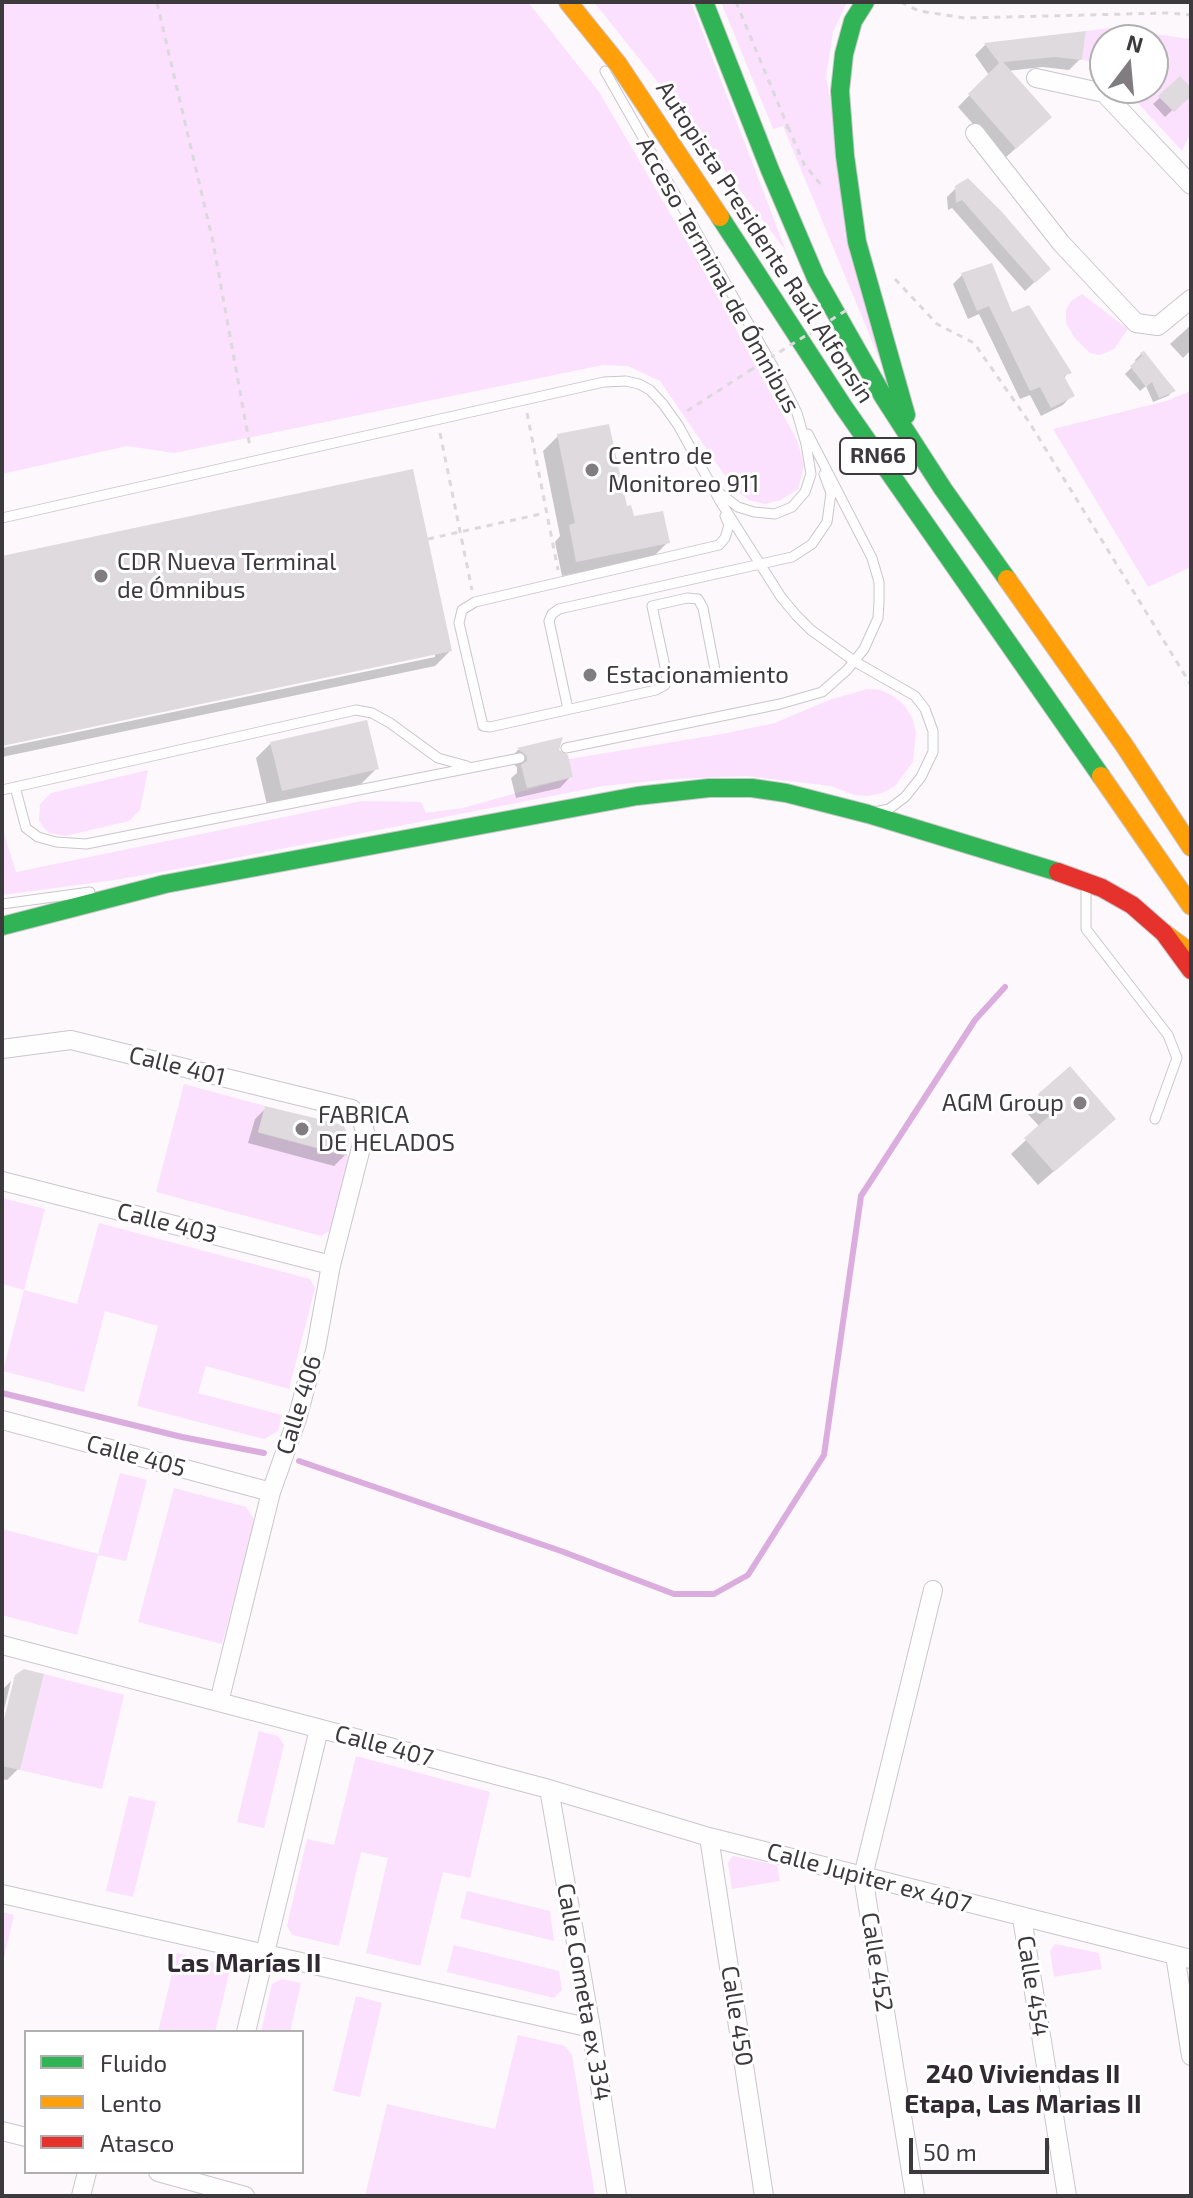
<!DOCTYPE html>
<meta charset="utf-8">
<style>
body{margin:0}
#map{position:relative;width:1193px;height:2198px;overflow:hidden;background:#fcf8fc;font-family:"Exo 2",sans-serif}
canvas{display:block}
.frame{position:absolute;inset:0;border:4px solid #3d3a3d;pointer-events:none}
.legend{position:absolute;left:24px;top:2030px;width:280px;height:144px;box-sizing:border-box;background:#fff;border:2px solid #b1b0b1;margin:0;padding:10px 14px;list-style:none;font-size:24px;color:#3d3a3d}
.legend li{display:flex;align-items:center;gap:16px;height:40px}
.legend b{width:40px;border:2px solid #b1b0b1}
.north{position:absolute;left:1089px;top:24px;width:80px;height:80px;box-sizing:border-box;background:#fff;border:2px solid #b1b0b1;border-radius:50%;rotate:16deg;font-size:22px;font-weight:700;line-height:32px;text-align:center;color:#3d3a3d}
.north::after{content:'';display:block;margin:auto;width:28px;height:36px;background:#807c80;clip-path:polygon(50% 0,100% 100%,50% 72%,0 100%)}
.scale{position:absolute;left:909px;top:2138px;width:140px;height:36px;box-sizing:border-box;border:4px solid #3d3a3d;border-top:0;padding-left:10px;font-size:24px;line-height:28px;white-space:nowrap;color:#3d3a3d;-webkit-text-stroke:6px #fff;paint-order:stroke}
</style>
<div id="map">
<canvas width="1193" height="2198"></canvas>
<div class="frame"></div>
<ul class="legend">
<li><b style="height:10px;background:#30b455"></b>Fluido</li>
<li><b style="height:10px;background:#ff9f0a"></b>Lento</li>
<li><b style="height:10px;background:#e5322d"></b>Atasco</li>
</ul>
<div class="north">N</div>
<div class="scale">50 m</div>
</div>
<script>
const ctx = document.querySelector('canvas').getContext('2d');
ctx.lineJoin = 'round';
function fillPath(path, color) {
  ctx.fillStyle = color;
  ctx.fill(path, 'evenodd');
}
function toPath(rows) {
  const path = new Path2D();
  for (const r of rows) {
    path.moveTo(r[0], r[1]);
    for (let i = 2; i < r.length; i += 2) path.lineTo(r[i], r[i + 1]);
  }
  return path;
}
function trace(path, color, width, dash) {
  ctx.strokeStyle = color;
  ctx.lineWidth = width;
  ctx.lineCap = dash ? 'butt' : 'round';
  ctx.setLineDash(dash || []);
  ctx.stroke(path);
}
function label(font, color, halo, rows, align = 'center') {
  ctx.font = font + ' "Exo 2",sans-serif';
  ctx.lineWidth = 6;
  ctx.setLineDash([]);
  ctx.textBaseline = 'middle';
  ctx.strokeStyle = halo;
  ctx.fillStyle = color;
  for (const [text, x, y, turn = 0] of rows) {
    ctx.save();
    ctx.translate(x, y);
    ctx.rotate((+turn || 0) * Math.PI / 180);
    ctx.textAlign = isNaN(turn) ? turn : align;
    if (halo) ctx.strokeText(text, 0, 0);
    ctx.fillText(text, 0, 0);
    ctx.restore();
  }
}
const green = toPath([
 [2,2,528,2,599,92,704,271,797,440,804,465,798,489,781,500,765,504,749,500,734,489,660,381,628,366,603,365,174,453,127,446,2,474],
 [594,2,691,2,786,251,668,95],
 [721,2,847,2,833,32,826,77,879,358,783,126,773,129],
 [1110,28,1191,39,1191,132,1182,151,1124,88,1153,88,1153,40,1105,40,1105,63,1082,60,1086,31],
 [1082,294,1128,329,1114,349,1100,355,1090,353,1074,337,1066,323,1066,310,1071,301],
 [1191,391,1191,567,1148,587,1053,429,1166,401],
 [867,689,881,690,893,696,904,705,912,717,916,732,913,762,895,786,882,793,868,796,854,795,831,786,746,776,672,779,603,786,204,864,115,880,2,895,2,827,16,872,362,801,421,802,426,813,463,808,573,777,569,759,722,734,775,723,829,700],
 [148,770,140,810,129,821,65,836,49,833,43,827,39,820,40,804,51,793],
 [184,1084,265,1106,258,1133,350,1157,331,1230,321,1236,156,1192],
 [2,1198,45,1209,24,1290,77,1304,99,1223,310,1279,315,1288,289,1389,206,1366,198,1393,282,1415,278,1431,264,1439,137,1406,158,1326,105,1311,84,1392,3,1371,24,1290,2,1284],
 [120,1473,147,1480,126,1561,98,1555,77,1635,2,1615,2,1529,98,1554],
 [174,1488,246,1507,255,1521,222,1644,138,1622],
 [44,1674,124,1695,102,1789,20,1770],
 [259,1731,278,1736,284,1745,264,1828,237,1822],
 [356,1756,490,1792,470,1878,443,1872,420,1966,366,1953,388,1858,361,1852,339,1946,292,1935,287,1926,307,1839,334,1845],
 [129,1796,156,1802,133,1897,106,1891],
 [733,1856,777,1865,780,1881,732,1889,728,1863],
 [467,1891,550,1911,554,1941,460,1918],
 [2,1912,14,1915,2,1966],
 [1055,1944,1099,1953,1102,1969,1054,1977,1050,1951],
 [454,1945,559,1971,562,1990,554,1998,447,1972],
 [177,1953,223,1965,229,1974,215,2032,158,2032],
 [282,1979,301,1983,290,2032,261,2032,272,1984],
 [356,1996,382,2003,360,2097,333,2091],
 [518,2035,565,2046,572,2055,595,2196,365,2196,387,2104,495,2129]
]);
const shadow = toPath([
 [1083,34,1080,59,1069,70,1042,67,1008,71,1038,128,1004,159,958,107,989,75,975,55,985,45],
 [1180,79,1191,93,1165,117,1153,104],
 [956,188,1039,278,1025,291,952,208,948,210,947,197],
 [962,275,1069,372,1063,379,1072,395,1063,405,1041,416,1030,395,1020,399,979,314,968,319,953,284],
 [1191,325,1191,350,1183,358,1170,344],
 [1141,354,1174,390,1168,396,1153,402,1146,386,1140,391,1125,374,1136,363,1135,360],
 [558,436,632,519,668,542,653,557,562,576,555,542,560,536,543,451],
 [2,558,450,651,435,666,2,757,2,748,435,657,435,653,2,744],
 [560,740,556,751,571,776,560,788,516,798,511,778,517,773,517,767,508,760,518,750],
 [271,743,376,769,361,784,267,805,256,758],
 [1039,1095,1098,1133,1038,1185,1011,1154,1040,1127,1024,1110],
 [266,1108,345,1155,334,1166,248,1143,255,1119],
 [16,1676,18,1769,7,1780,2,1779,2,1735,16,1679,13,1679],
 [11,1681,2,1718,2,1697,4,1688]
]);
const stream = toPath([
 [2,1393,182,1437,264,1453],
 [299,1461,561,1551,674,1594,714,1594,748,1575,824,1455,861,1196,975,1020,1005,987]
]);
const building = toPath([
 [1086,31,1082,60,1055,57,1003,62,1052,117,1016,149,968,94,999,63,984,43],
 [1180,76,1191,88,1191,96,1174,112,1158,96],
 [968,178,1002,212,1051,269,1035,283,962,200,956,203,955,186],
 [992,263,1012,312,1029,305,1072,373,1064,376,1075,396,1051,408,1040,387,1030,391,989,306,977,311,961,273],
 [1144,351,1162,374,1176,391,1159,398,1152,382,1146,387,1130,366,1142,356,1140,353],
 [609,424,627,506,631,505,634,516,663,511,670,543,576,562,569,525,575,523,557,434],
 [413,469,452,651,2,746,2,556],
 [367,720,379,769,282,791,270,742],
 [563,737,559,750,568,755,573,777,527,788,521,765,527,761,527,756,517,748],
 [1070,1066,1116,1119,1054,1172,1024,1138,1054,1112,1038,1094],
 [265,1106,343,1125,349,1135,347,1156,258,1132],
 [24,1669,44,1674,20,1770,2,1766,2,1727,15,1675]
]);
const path = toPath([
 [736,2,788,127,781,131],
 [901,2,919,11,965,18,1167,13,1191,15],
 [157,3,213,242,250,447],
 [788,127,804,164,822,186],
 [895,279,937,324,974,343,1029,422,1191,685],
 [687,411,749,371],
 [527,413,558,570],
 [440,433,472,590],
 [428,539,545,513]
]);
const lane = toPath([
 [605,71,779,377,797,413,806,444,811,474,805,492,792,507,775,514,754,512,738,507,717,491],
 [2,518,604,382,626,381,639,384,650,390,663,404,678,425,720,501,781,597,796,615,811,630,854,661,915,696,925,709,933,731,933,752,921,777,905,797,889,809,879,811],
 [715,670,703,608,698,599,687,598,652,606,667,676,665,685,656,690,490,727,483,726,459,623,462,610,475,602,719,545,725,538,729,525,725,516],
 [568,709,549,621,552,614,559,609,792,557,812,544,827,522,831,493,824,474],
 [566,748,780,704,822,692,847,670,864,649,878,618,879,601,879,582,872,558,808,434],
 [15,787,26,828,38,837,56,842,86,844,520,758],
 [2,790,356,710,372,713,390,723,438,758,467,766],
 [1086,886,1086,929,1168,1035,1177,1058,1155,1119],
 [2,904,90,892]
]);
const street = toPath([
 [1036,78,1104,93,1191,185],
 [975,133,1061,243,1136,323,1158,326,1191,299],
 [2,1049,71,1040,352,1109,362,1121,365,1132,331,1265,316,1348,297,1419,271,1492,219,1702],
 [2,1181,331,1265],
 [2,1420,271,1492],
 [2,1645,549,1789,709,1837,1191,1959],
 [549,1789,591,2028,617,2196],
 [709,1837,764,2196],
 [2,1894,591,2028],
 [1022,1918,1067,2196],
 [1175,1955,1191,2056],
 [246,2032,319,1729],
 [2,2131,26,2137],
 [158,2172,245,2196],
 [81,2196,87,2172],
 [915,2196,863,1876,933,1590]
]);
const fast = toPath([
 [704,2,770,170,816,278,883,396,943,489,1007,579],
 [865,2,853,21,844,54,840,91,845,156,857,242,906,415],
 [720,217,843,406,1101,776],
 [2,926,165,884,637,796,709,788,752,788,786,793,868,814,1058,872]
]);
const slow = toPath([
 [568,2,618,64,720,217],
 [1007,579,1124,745,1191,847],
 [1101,776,1191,906],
 [1164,933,1191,953]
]);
const jam = toPath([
 [1058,872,1102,888,1132,905,1164,933,1191,970]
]);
const pathBridge = toPath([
 [749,371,850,308]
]);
const markers = [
 [592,470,8,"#807c80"],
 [101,576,8,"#807c80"],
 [590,675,8,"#807c80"],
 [1080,1103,8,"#807c80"],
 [302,1129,8,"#807c80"]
];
const shields = [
 [878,456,76]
];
const shieldNames = [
 ["RN66",878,456]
];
const streetNames = [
 ["Autopista Presidente Raúl Alfonsín",765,242,57],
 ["Acceso Terminal de Ómnibus",718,275,61],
 ["Calle 401",177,1066,14],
 ["Calle 403",167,1223,14],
 ["Calle 406",299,1405,-73],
 ["Calle 405",136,1456,15],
 ["Calle 407",384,1746,15],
 ["Calle Jupiter ex 407",869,1878,15],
 ["Calle 452",877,1962,81],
 ["Calle 454",1033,1986,81],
 ["Calle Cometa ex 334",584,1992,80],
 ["Calle 450",737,2016,81]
];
const poiNames = [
 ["Centro de",608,456],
 ["Monitoreo 911",608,484],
 ["CDR Nueva Terminal",117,562],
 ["de Ómnibus",117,590],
 ["Estacionamiento",606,675],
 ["AGM Group",1064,1103,"right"],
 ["FABRICA",318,1115],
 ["DE HELADOS",318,1143]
];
const neighbourhoodNames = [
 ["Las Marías II",244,1963],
 ["240 Viviendas II",1023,2074],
 ["Etapa, Las Marias II",1023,2104]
];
fillPath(green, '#fbe1fd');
fillPath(shadow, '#0003');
trace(stream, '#dbaddf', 6);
fillPath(building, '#dedade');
trace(lane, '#cac6ca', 11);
trace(street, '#cac6ca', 20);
trace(fast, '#cac6ca', 20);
trace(slow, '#cac6ca', 20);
trace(jam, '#cac6ca', 20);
trace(path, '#dbd9db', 3, [6, 6]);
trace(lane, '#fffeff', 9);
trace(street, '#fffeff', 18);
trace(fast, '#30b455', 18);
trace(slow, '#ff9f0a', 18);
trace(jam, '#e5322d', 18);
trace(pathBridge, '#dbd9db', 3, [6, 6]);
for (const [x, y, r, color] of markers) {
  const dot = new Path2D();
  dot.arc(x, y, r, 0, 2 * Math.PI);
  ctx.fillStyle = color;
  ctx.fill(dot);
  trace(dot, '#fff', 3);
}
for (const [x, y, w] of shields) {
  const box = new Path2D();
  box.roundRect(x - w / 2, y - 18, w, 36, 6);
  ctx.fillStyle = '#fff';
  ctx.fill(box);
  trace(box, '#3d3a3d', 2);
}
label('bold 22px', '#3d3a3d', null, shieldNames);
label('24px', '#3d3a3d', '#fff', streetNames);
label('24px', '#3d3a3d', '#fff', poiNames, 'left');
label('bold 26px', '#312a32', '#fff', neighbourhoodNames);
</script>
